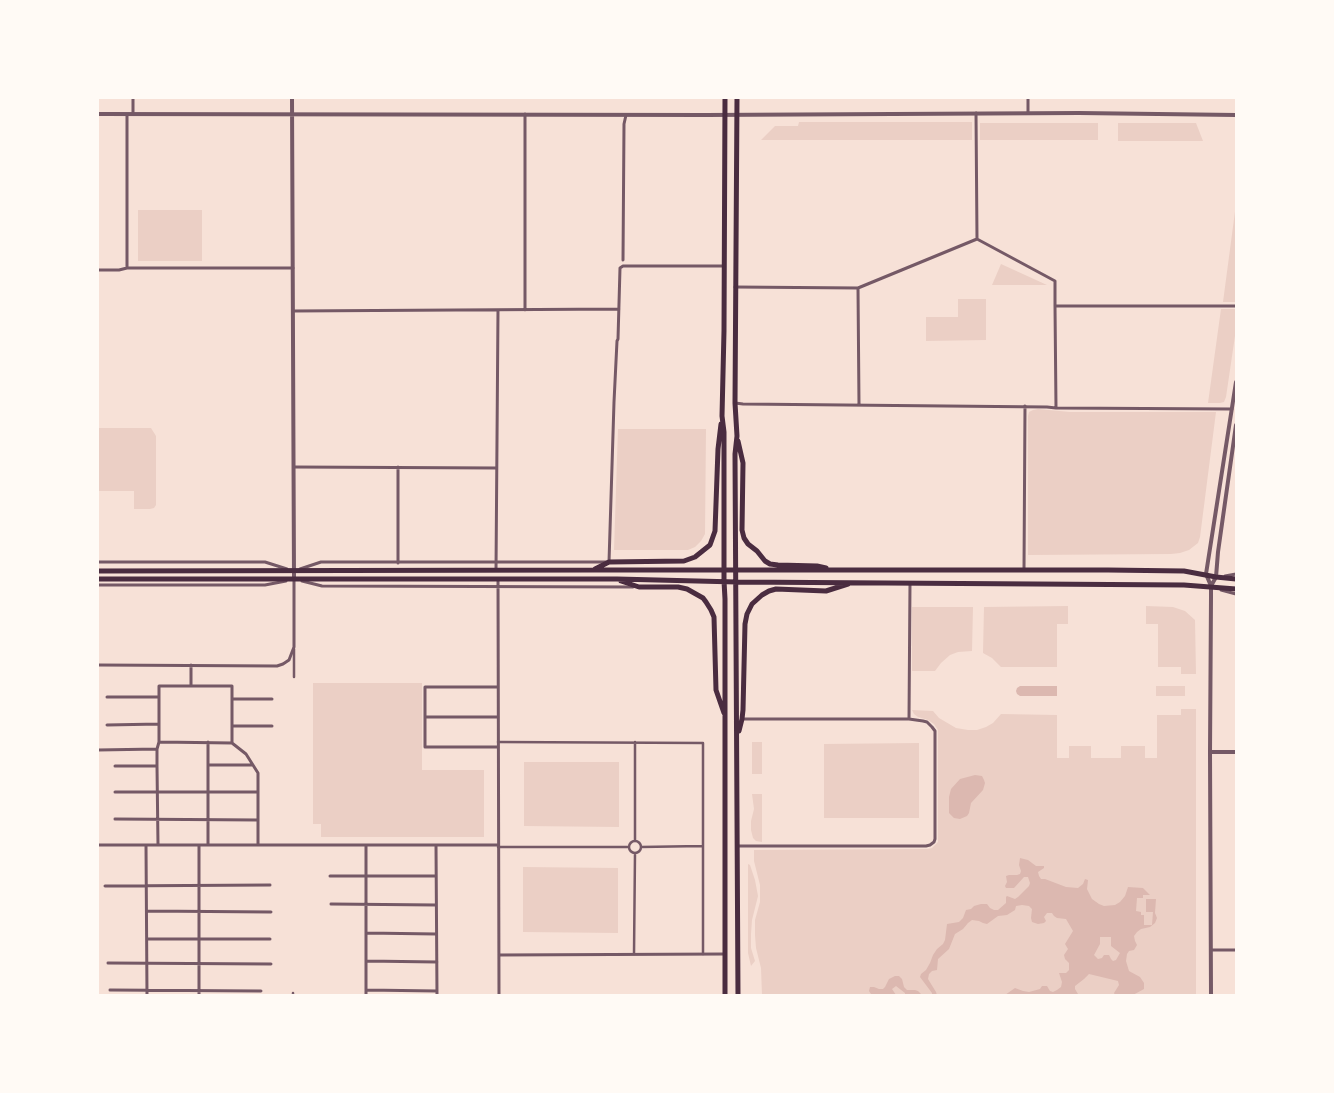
<!DOCTYPE html>
<style>
body{margin:0}
#map{position:relative;width:1334px;height:1093px;overflow:hidden;background:#f7e1d7;font-family:Arial,sans-serif}
canvas{display:block}
.frame{position:absolute;inset:0;border:99px solid #fffaf5;pointer-events:none}
</style>
<div id="map">
<canvas width="1334" height="1093"></canvas>
<div class="frame"></div>
</div>
<script>
const ctx = document.querySelector('canvas').getContext('2d');
ctx.lineJoin = 'round';
function fillPath(path, color) {
  ctx.fillStyle = color;
  ctx.fill(path, 'evenodd');
}
function toPath(rows) {
  const path = new Path2D();
  for (const r of rows) {
    if (r.length === 3) {
      path.moveTo(r[0] + r[2], r[1]);
      path.arc(r[0], r[1], r[2], 0, 2 * Math.PI);
      continue;
    }
    path.moveTo(r[0], r[1]);
    for (let i = 2; i < r.length; i += 2) path.lineTo(r[i], r[i + 1]);
  }
  return path;
}
function trace(path, color, width, dash) {
  ctx.strokeStyle = color;
  ctx.lineWidth = width;
  ctx.lineCap = dash ? 'butt' : 'round';
  ctx.setLineDash(dash || []);
  ctx.stroke(path);
}
const green = toPath([
 [799,122,972,122,972,140,761,140,775,126,798,126],
 [980,123,1098,123,1098,140,980,140],
 [1118,123,1196,123,1203,141,1118,141],
 [1236,204,1236,302,1223,302],
 [138,210,202,210,202,261,138,261],
 [1001,264,1047,285,992,285],
 [958,299,986,299,986,340,926,341,926,317,958,317],
 [1221,309,1236,309,1236,329,1226,397,1224,402,1220,403,1208,403],
 [1038,409,1070,412,1216,412,1200,537,1198,543,1189,550,1180,553,1171,554,1028,555,1028,416,1029,412,1033,410],
 [98,428,151,428,156,436,156,505,154,508,150,509,134,509,134,491,98,491],
 [618,429,706,429,705,534,701,541,695,547,688,550,614,550],
 [1068,606,1068,624,1057,624,1057,667,1001,667,992,658,983,653,984,607],
 [1146,606,1173,607,1185,611,1195,620,1196,674,1181,674,1181,667,1158,667,1158,624,1146,624],
 [912,607,973,607,972,651,958,652,950,655,941,663,935,671,912,671],
 [313,683,422,683,422,770,484,770,484,837,321,837,321,824,313,824],
 [1156,686,1185,686,1185,696,1156,696],
 [1181,709,1196,709,1196,995,762,995,761,968,756,948,755,935,755,920,760,902,760,885,754,861,754,850,928,849,932,848,938,842,938,730,934,724,928,720,918,717,914,714,912,710,933,711,939,718,956,728,968,730,977,730,986,727,993,723,1001,714,1057,715,1057,758,1069,758,1069,746,1091,746,1091,758,1121,758,1121,746,1145,746,1145,758,1157,758,1157,715,1181,715],
 [752,742,762,742,762,774,752,774],
 [919,743,919,818,824,818,824,744],
 [524,762,619,762,619,827,524,826],
 [752,794,762,794,762,842,756,841,753,838,751,830,751,821,754,809],
 [748,864,750,865,755,880,758,896,752,920,751,934,751,948,755,961,751,966,748,953],
 [523,867,618,868,618,933,523,932]
]);
const water = toPath([
 [1020,686,1057,686,1057,696,1020,696,1017,694,1016,691,1017,688],
 [975,775,982,776,984,780,985,783,983,790,971,803,969,813,967,816,960,819,954,818,949,813,949,797,951,789,960,779],
 [1020,858,1028,860,1036,866,1044,866,1044,868,1038,872,1039,876,1041,879,1045,879,1066,887,1078,888,1083,884,1085,879,1088,880,1087,889,1092,899,1099,904,1104,906,1115,905,1120,902,1125,896,1128,887,1143,888,1150,895,1143,895,1143,898,1137,898,1136,911,1141,912,1141,915,1144,915,1144,925,1152,925,1153,912,1146,912,1146,899,1156,899,1155,913,1157,918,1155,923,1150,927,1141,929,1137,932,1134,936,1135,941,1137,945,1134,950,1129,951,1127,954,1126,961,1129,971,1140,977,1144,983,1144,989,1133,995,1115,995,1114,993,1119,985,1118,981,1089,974,1084,979,1075,986,1075,989,1078,994,1076,995,1005,995,1015,988,1023,991,1029,992,1040,989,1042,986,1047,986,1050,991,1053,992,1057,990,1061,987,1062,982,1059,973,1066,973,1069,970,1069,963,1065,959,1064,955,1068,949,1065,944,1073,931,1066,919,1057,918,1054,916,1052,913,1047,913,1044,917,1046,921,1044,923,1038,924,1032,922,1031,918,1032,909,1029,906,1022,905,1016,906,1015,910,1007,915,998,916,987,924,983,923,979,921,972,920,968,923,963,929,955,934,949,949,938,959,937,970,932,971,929,974,928,979,936,992,937,995,932,995,932,993,920,977,921,974,926,970,930,963,933,955,937,949,943,944,945,940,947,924,959,922,963,918,966,910,971,909,974,906,981,904,987,904,990,908,994,910,998,910,1006,903,1006,897,1007,896,1015,899,1018,897,1029,886,1030,883,1028,877,1024,877,1014,888,1006,888,1005,886,1007,882,1006,876,1009,875,1017,875,1020,874,1021,871,1019,865],
 [1100,937,1111,937,1111,946,1120,953,1116,960,1113,961,1111,959,1109,955,1104,955,1102,958,1098,959,1094,955,1100,944],
 [895,976,899,976,902,979,904,987,907,990,915,990,918,991,922,995,905,995,905,993,896,986,892,989,896,995,878,995,871,994,869,991,870,987,874,987,879,989,883,989,885,987,889,979]
]);
const pedestrian = toPath([
 [294,649,294,677],
 [498,742,703,743,703,954],
 [635,742,635,841],
 [635,847,6],
 [498,847,628,847],
 [641,847,702,846],
 [634,954,635,853],
 [293,993,293,996]
]);
const minor = toPath([
 [1028,98,1028,113],
 [976,113,977,239],
 [133,114,133,98],
 [127,115,127,268,293,268],
 [623,260,624,124,626,115],
 [98,270,119,270,127,268],
 [735,287,858,288,977,239,1055,281,1055,306,1236,306],
 [858,288,859,405],
 [1055,306,1056,408],
 [525,310,525,114],
 [293,311,619,309],
 [735,403,743,404,1047,407,1056,408,1232,409],
 [294,467,496,468],
 [98,562,265,562,287,569],
 [398,563,398,467],
 [300,569,321,562,609,562,614,402,617,341,618,339,620,268,623,266,724,266],
 [1024,569,1025,406],
 [496,570,498,310],
 [1225,576,1236,574],
 [498,580,499,996],
 [302,581,322,586,633,587],
 [98,585,265,585,286,581],
 [1221,590,1236,594],
 [98,665,277,666,283,664,289,660,294,647,294,580],
 [191,665,191,686],
 [498,687,425,687,425,747,498,747],
 [107,697,159,697],
 [232,699,272,699],
 [425,717,498,717],
 [742,719,909,719],
 [107,725,159,724],
 [232,726,272,726],
 [159,742,232,743],
 [208,742,208,845],
 [98,750,157,749],
 [208,765,253,765],
 [115,766,157,766],
 [115,792,258,792],
 [115,819,258,820,258,845],
 [98,845,498,845],
 [146,845,147,996],
 [158,845,157,766,157,749,159,742,159,686,232,686,232,743,246,754,258,773,258,820],
 [199,845,199,996],
 [436,845,437,996],
 [737,846,926,846,930,845,934,842,935,839,935,731,932,727,927,722,923,721,909,719,910,583],
 [330,876,436,876],
 [105,886,270,885],
 [331,904,436,905],
 [147,911,271,912],
 [366,933,436,934],
 [147,939,270,939],
 [1211,950,1236,950],
 [499,955,725,954],
 [366,961,437,962],
 [108,963,271,964],
 [110,990,261,991],
 [366,990,437,991],
 [366,996,366,845]
]);
const tertiary = toPath([
 [292,98,294,579],
 [98,114,706,115,1079,113,1236,115],
 [1211,586,1206,574,1236,382],
 [1210,752,1236,752],
 [1211,996,1210,752,1211,597,1211,586,1216,577,1218,552,1236,425]
]);
const primary = toPath([
 [737,98,735,403,737,436,735,454,738,996],
 [738,441,743,463,742,530,744,538,748,544,757,551,765,561,770,564,778,565,817,566,826,568],
 [595,569,609,562,684,561,695,557,710,545,715,531,718,449,721,424],
 [98,571,594,570,1108,570,1184,571,1216,577,1236,579],
 [98,579,617,579,737,582,1184,585,1236,589],
 [621,581,639,587,678,587,687,589,703,598,706,602,711,610,714,617,716,690,724,713],
 [739,731,742,719,743,710,745,624,747,614,752,604,762,595,769,591,776,589,826,591,848,584],
 [725,996,725,599,724,581,724,432,722,416,724,331,725,98]
]);
fillPath(green, '#ebcfc5');
fillPath(water, '#dcb8b0');
trace(pedestrian, '#755966', 2.5);
trace(minor, '#755966', 3);
trace(tertiary, '#755966', 4);
trace(primary, '#4a2c40', 5);
</script>
